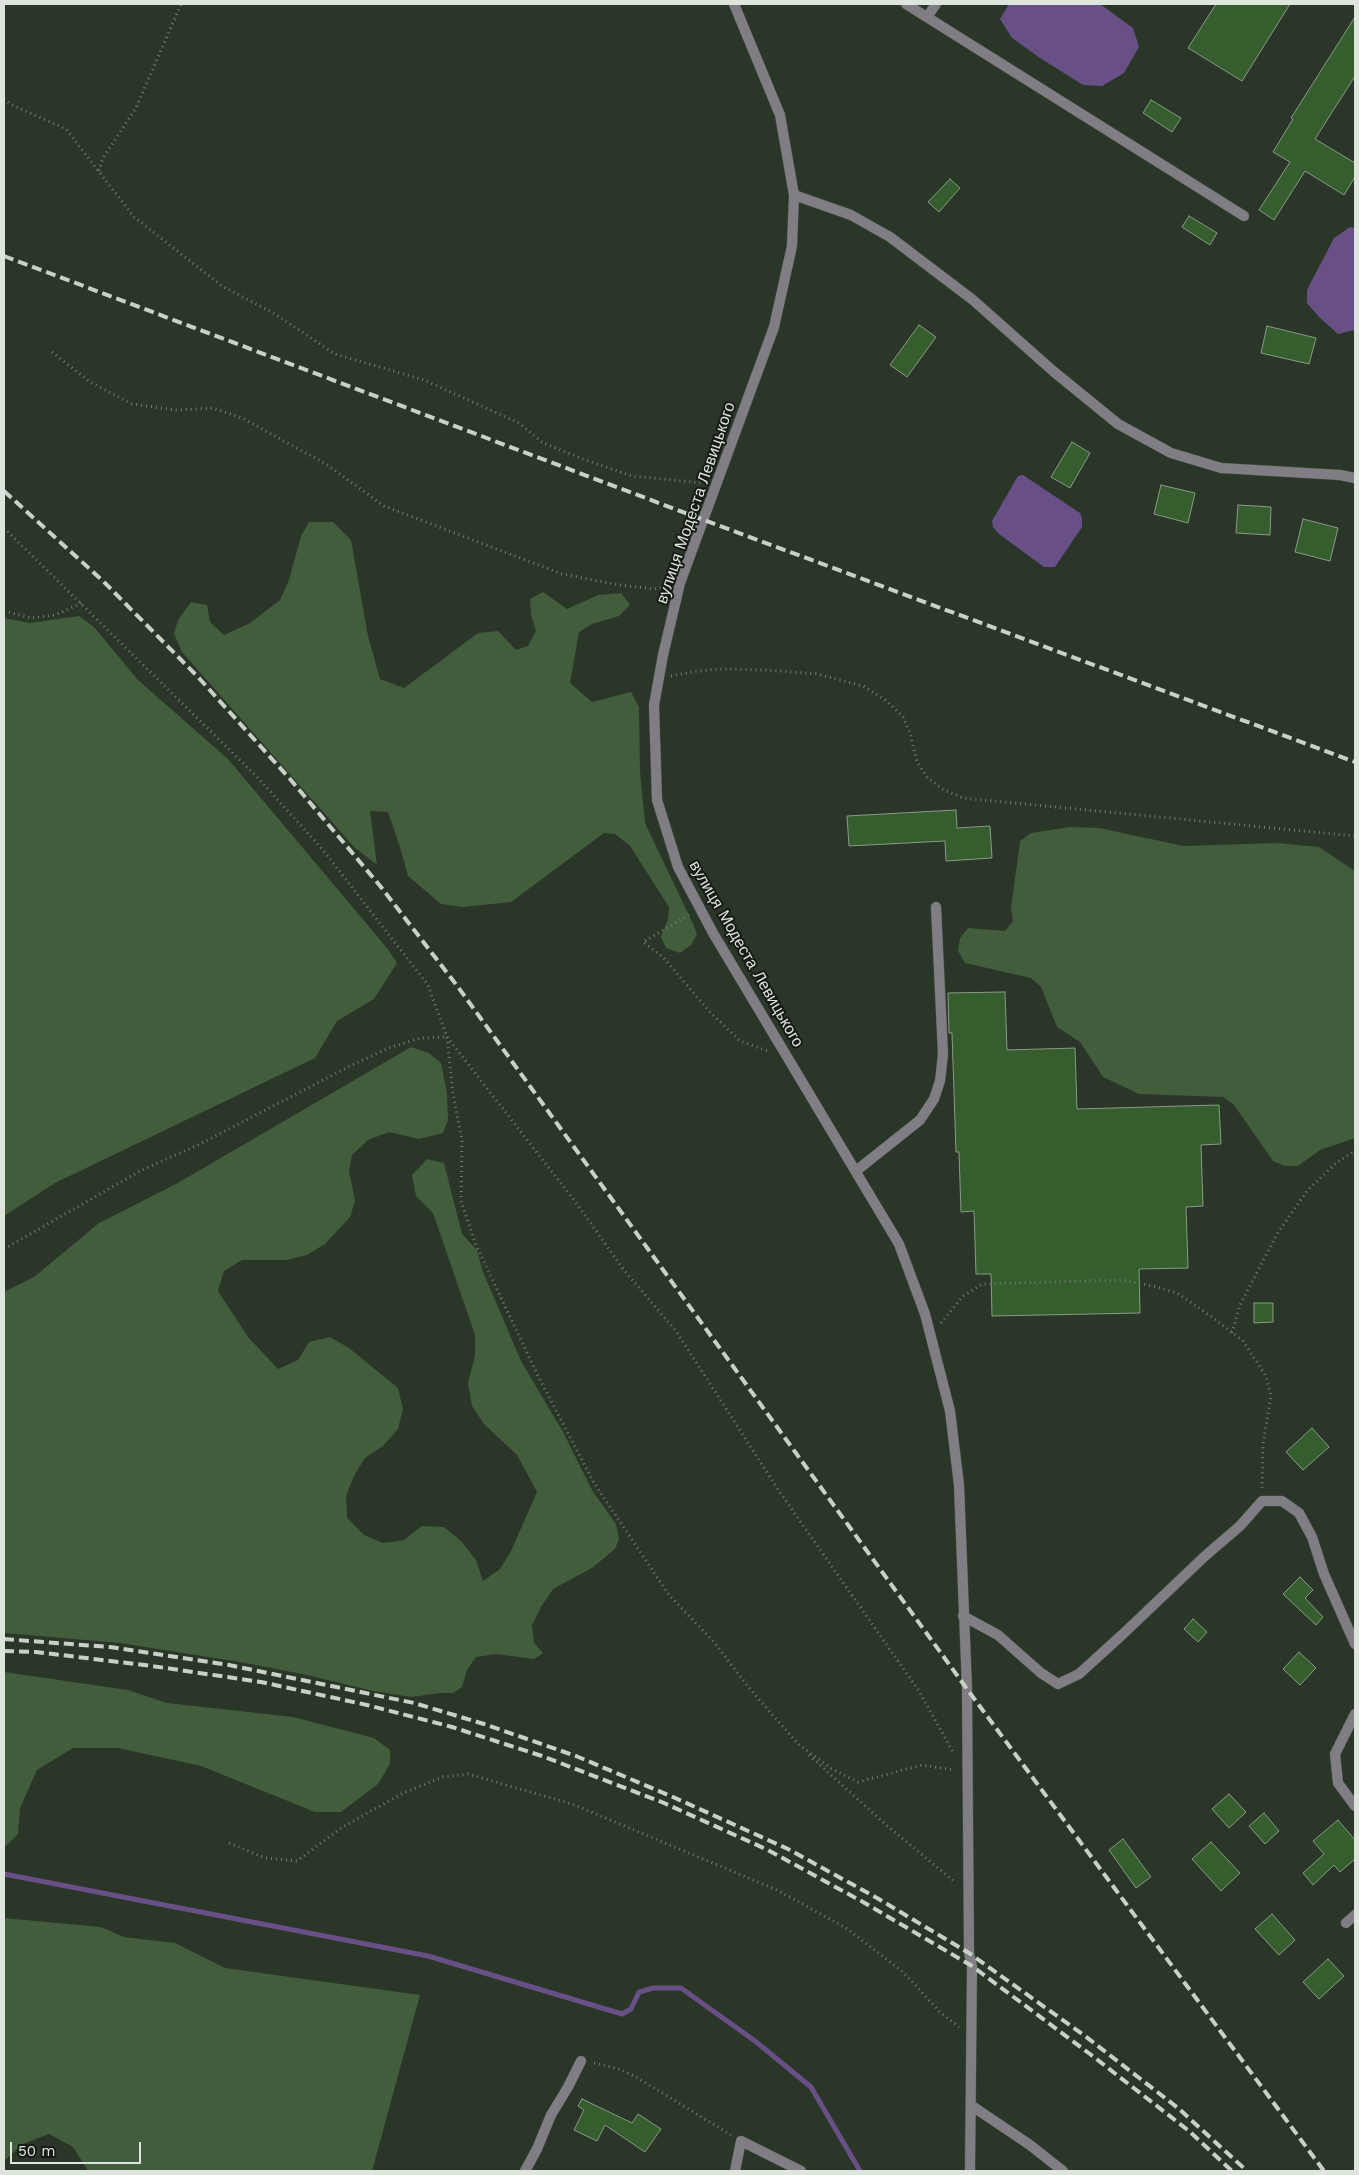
<!DOCTYPE html>
<meta charset="utf-8">
<style>
body{margin:0}
#map{position:relative;width:1359px;height:2175px;overflow:hidden;background:#2a3627;font-family:"Work Sans",sans-serif}
canvas{display:block}
.frame{position:absolute;inset:0;border:5px solid #dde5dc;pointer-events:none}
.scale{position:absolute;left:10px;top:2142px;width:131px;height:22px;box-sizing:border-box;border:2px solid #dde5dc;border-top:0;padding-left:6px;font-size:15px;line-height:18px;white-space:nowrap;color:#dde5dc;-webkit-text-stroke:4px #161b15;paint-order:stroke}
</style>
<div id="map">
<canvas width="1359" height="2175"></canvas>
<div class="frame"></div>
<div class="scale">50 m</div>
</div>
<script>
const ctx = document.querySelector('canvas').getContext('2d');
ctx.lineJoin = 'round';
function fillPath(path, color) {
  ctx.fillStyle = color;
  ctx.fill(path, 'evenodd');
}
function toPath(rows) {
  const path = new Path2D();
  for (const r of rows) {
    path.moveTo(r[0], r[1]);
    for (let i = 2; i < r.length; i += 2) path.lineTo(r[i], r[i + 1]);
  }
  return path;
}
function trace(path, color, width, dash) {
  ctx.strokeStyle = color;
  ctx.lineWidth = width;
  ctx.lineCap = dash ? 'butt' : 'round';
  ctx.setLineDash(dash || []);
  ctx.stroke(path);
}
function label(font, color, halo, rows, align = 'center') {
  ctx.font = font + ' "Work Sans",sans-serif';
  ctx.lineWidth = 4;
  ctx.setLineDash([]);
  ctx.textBaseline = 'middle';
  ctx.strokeStyle = halo;
  ctx.fillStyle = color;
  for (const [text, x, y, turn = 0] of rows) {
    ctx.save();
    ctx.translate(x, y);
    ctx.rotate((+turn || 0) * Math.PI / 180);
    ctx.textAlign = isNaN(turn) ? turn : align;
    if (halo) ctx.strokeText(text, 0, 0);
    ctx.fillText(text, 0, 0);
    ctx.restore();
  }
}
const green = toPath([
 [309,522,333,522,351,540,368,636,380,679,404,688,478,633,498,631,516,650,528,646,536,631,531,615,530,599,543,592,567,609,598,595,621,593,630,605,619,616,592,624,579,632,570,683,592,702,631,692,639,707,640,771,645,823,694,926,697,934,691,945,680,953,666,948,661,937,668,919,669,907,630,846,615,834,604,833,511,902,463,907,441,904,408,876,400,847,388,812,370,811,377,865,354,847,182,652,174,634,178,620,191,602,207,605,210,622,224,635,250,623,280,600,289,580,301,536],
 [79,616,94,627,138,680,228,759,387,948,397,963,374,999,337,1021,315,1058,55,1183,4,1216,4,618,30,623],
 [1070,827,1099,828,1184,846,1277,843,1319,847,1355,871,1355,1138,1320,1150,1298,1166,1285,1166,1273,1161,1234,1105,1223,1097,1139,1094,1103,1077,1080,1042,1057,1027,1041,987,1031,978,965,963,958,951,960,938,968,928,1005,931,1013,921,1011,908,1020,841,1031,833],
 [411,1047,429,1053,441,1063,447,1093,448,1120,443,1133,419,1139,389,1132,368,1140,352,1155,349,1171,355,1201,350,1217,325,1244,307,1255,286,1260,242,1260,224,1271,218,1291,248,1337,278,1369,298,1360,309,1342,330,1337,349,1348,398,1388,403,1409,398,1429,383,1446,365,1458,354,1476,346,1496,347,1518,364,1535,383,1543,404,1540,422,1526,444,1527,461,1541,476,1560,483,1581,500,1569,511,1551,537,1492,517,1455,484,1424,472,1406,468,1383,475,1356,475,1335,433,1213,416,1196,412,1175,427,1159,444,1163,462,1234,477,1250,483,1272,521,1361,563,1432,592,1490,616,1524,619,1539,615,1549,592,1568,553,1589,541,1607,532,1625,534,1643,543,1653,534,1659,496,1654,476,1657,467,1670,462,1687,453,1693,441,1693,411,1697,373,1691,307,1675,240,1662,120,1643,4,1633,4,1292,34,1277,99,1223,176,1184],
 [4,1672,128,1690,167,1703,293,1717,374,1738,390,1750,390,1764,378,1784,341,1812,315,1812,201,1766,118,1748,73,1748,37,1770,20,1808,18,1834,6,1846,4,1845],
 [4,1918,101,1927,124,1937,175,1943,225,1968,420,1995,372,2171,88,2171,73,2147,49,2134,23,2144,4,2161]
]);
const water = toPath([
 [1009,4,1100,4,1133,28,1139,47,1124,73,1102,86,1083,85,1040,58,1012,38,1000,19],
 [1350,227,1355,228,1355,327,1354,330,1338,334,1319,317,1307,303,1307,290,1334,238],
 [1023,475,1080,513,1082,518,1082,527,1055,567,1044,567,999,534,993,527,992,521,1018,476]
]);
const stream = toPath([
 [4,1874,428,1956,622,2014,631,2009,639,1992,653,1988,681,1988,755,2041,811,2087,860,2171]
]);
const building = toPath([
 [1216,4,1290,4,1242,81,1188,48,1216,4],
 [1355,17,1355,76,1315,139,1355,163,1355,177,1344,195,1305,171,1274,220,1259,210,1290,162,1273,152,1293,119,1291,118,1355,17],
 [1151,100,1181,118,1172,132,1143,113,1151,100],
 [950,179,960,188,939,212,928,202,950,179],
 [1189,216,1217,233,1210,245,1182,227,1189,216],
 [919,325,936,337,907,377,890,365,919,325],
 [1267,326,1316,338,1309,364,1261,353,1267,326],
 [1072,442,1090,453,1070,488,1051,477,1072,442],
 [1161,485,1195,493,1188,523,1154,514,1161,485],
 [1238,505,1271,507,1270,535,1236,533,1238,505],
 [1303,519,1338,528,1330,561,1295,552,1303,519],
 [956,810,957,828,990,826,992,858,946,861,945,841,849,846,847,816,956,810],
 [1005,992,1007,1050,1075,1048,1077,1109,1219,1105,1221,1144,1201,1145,1203,1206,1186,1207,1188,1268,1139,1269,1140,1313,992,1316,991,1274,976,1274,974,1211,961,1212,959,1152,956,1152,952,1033,949,1033,948,993,1005,992],
 [1254,1303,1273,1303,1273,1322,1254,1323,1254,1303],
 [1312,1428,1329,1447,1303,1470,1286,1452,1312,1428],
 [1300,1577,1313,1590,1305,1598,1323,1617,1316,1625,1283,1594,1300,1577],
 [1193,1619,1207,1632,1198,1642,1184,1629,1193,1619],
 [1299,1652,1316,1668,1300,1685,1283,1669,1299,1652],
 [1229,1794,1246,1812,1229,1828,1212,1809,1229,1794],
 [1264,1813,1279,1831,1265,1844,1249,1826,1264,1813],
 [1338,1820,1355,1840,1355,1859,1340,1872,1334,1865,1313,1885,1303,1873,1324,1854,1313,1841,1338,1820],
 [1123,1839,1151,1877,1136,1888,1109,1850,1123,1839],
 [1211,1842,1240,1873,1221,1891,1192,1859,1211,1842],
 [1272,1914,1295,1940,1279,1955,1255,1929,1272,1914],
 [1328,1959,1344,1976,1319,1999,1303,1982,1328,1959],
 [582,2099,632,2123,638,2114,661,2129,645,2152,605,2125,597,2141,574,2130,584,2110,578,2106,582,2099]
]);
const path = toPath([
 [4,99,12,105,66,129,134,217,222,286,275,314,335,354,424,380,519,423,543,443,583,459,632,476,703,483],
 [99,171,103,158,136,108,181,4],
 [52,352,90,382,132,404,176,410,213,408,242,418,326,464,384,506,562,574,620,585,654,589,667,586],
 [4,528,258,778,323,850,428,985,447,1037,453,1094,462,1140,461,1201,476,1245,539,1378,594,1483,669,1595,714,1642,750,1689,798,1744,832,1769,858,1782,922,1765,954,1770],
 [4,611,31,618,55,615,82,603],
 [671,676,697,671,722,669,767,670,817,674,863,686,887,701,903,717,910,733,917,762,927,777,942,789,963,798,1355,836],
 [689,915,643,942,663,957,708,1010,740,1041,768,1051],
 [447,1037,577,1204,623,1269,676,1331,779,1491,919,1691,954,1754],
 [4,1249,140,1171,200,1144,350,1066,389,1048,420,1038,447,1037],
 [941,1323,963,1296,982,1284,1121,1280,1153,1286,1177,1293,1212,1317,1243,1341,1266,1376,1271,1396,1263,1444,1262,1488],
 [1232,1333,1240,1305,1277,1234,1307,1191,1336,1163,1355,1151],
 [809,1755,885,1824,955,1882],
 [229,1843,265,1858,297,1861,341,1828,403,1793,443,1777,468,1774,572,1804,777,1890,846,1928,903,1972,941,2013,959,2027],
 [594,2063,619,2069,638,2078,731,2135]
]);
const service = toPath([
 [906,4,1244,216],
 [927,17,936,4],
 [856,1171,920,1120,934,1099,940,1081,943,1054,936,907]
]);
const minor = toPath([
 [734,4,780,115,794,195,792,246,774,327,680,583,663,655,654,705,657,800,678,867,713,933,899,1244,925,1314,950,1411,959,1485,967,1689,969,1953,972,1966,970,2171],
 [794,195,851,215,890,237,973,300,1053,371,1118,424,1171,453,1221,468,1340,475,1355,478],
 [963,1616,998,1635,1041,1673,1058,1684,1079,1674,1123,1634,1205,1556,1240,1526,1262,1501,1282,1501,1299,1513,1312,1537,1324,1574,1355,1644],
 [1355,1714,1335,1754,1338,1783,1355,1806],
 [1346,1923,1355,1915],
 [972,2106,1030,2145,1063,2171],
 [525,2171,537,2149,551,2115,568,2087,581,2061],
 [735,2171,741,2141,801,2171]
]);
const rail = toPath([
 [4,256,704,520,1355,762],
 [4,491,103,581,198,677,290,779,381,887,458,987,967,1689,1324,2171],
 [4,1639,110,1647,229,1665,414,1703,484,1724,576,1756,673,1797,788,1849,877,1898,969,1953,1085,2036,1178,2108,1247,2171],
 [4,1651,36,1652,152,1666,261,1682,367,1705,452,1727,542,1756,664,1803,768,1850,863,1902,972,1966,1090,2054,1189,2131,1232,2171]
]);
const streetNames = [
 ["вулиця Модеста Левицького",696,503,-71],
 ["вулиця Модеста Левицького",746,954,60]
];
fillPath(green, '#415d3b');
fillPath(water, '#685086');
trace(stream, '#685086', 5);
fillPath(building, '#355d2d');
trace(building, '#8b9a88', 1);
trace(service, '#475244', 11);
trace(minor, '#475244', 11);
trace(path, '#737d70', 3, [1, 4]);
trace(service, '#807d85', 10);
trace(minor, '#807d85', 10);
trace(rail, '#c8d1c7', 4, [10, 5]);
label('16px', '#dde5dc', '#161b15', streetNames);
</script>
